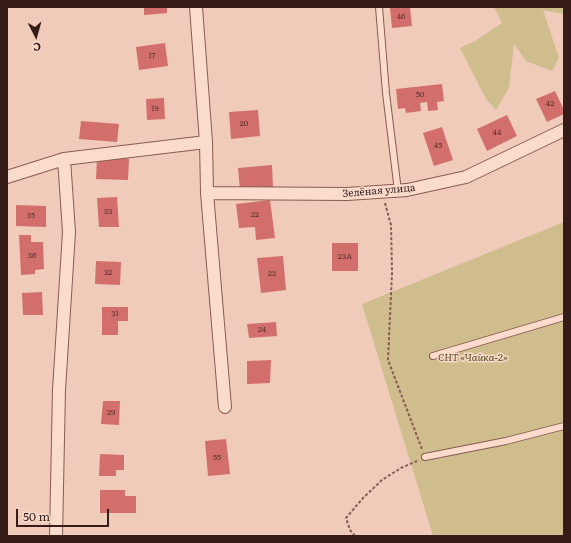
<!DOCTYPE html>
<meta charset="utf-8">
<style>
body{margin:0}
#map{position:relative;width:571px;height:543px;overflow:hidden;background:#f0cbb9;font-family:Literata,serif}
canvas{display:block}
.frame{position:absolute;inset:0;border:8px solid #351c19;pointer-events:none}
.north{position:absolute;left:16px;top:16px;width:40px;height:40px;-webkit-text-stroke:3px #f8d8c9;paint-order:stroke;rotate:174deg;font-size:11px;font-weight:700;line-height:16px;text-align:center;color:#351c19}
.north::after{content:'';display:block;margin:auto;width:14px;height:18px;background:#351c19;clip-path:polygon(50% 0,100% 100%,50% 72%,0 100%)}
.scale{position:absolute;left:16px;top:509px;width:93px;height:18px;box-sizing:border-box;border:2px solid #351c19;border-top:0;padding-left:5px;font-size:12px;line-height:14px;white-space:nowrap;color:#351c19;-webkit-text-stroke:3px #f8d8c9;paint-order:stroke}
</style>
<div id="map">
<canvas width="571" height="543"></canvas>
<div class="frame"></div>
<div class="north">С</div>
<div class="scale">50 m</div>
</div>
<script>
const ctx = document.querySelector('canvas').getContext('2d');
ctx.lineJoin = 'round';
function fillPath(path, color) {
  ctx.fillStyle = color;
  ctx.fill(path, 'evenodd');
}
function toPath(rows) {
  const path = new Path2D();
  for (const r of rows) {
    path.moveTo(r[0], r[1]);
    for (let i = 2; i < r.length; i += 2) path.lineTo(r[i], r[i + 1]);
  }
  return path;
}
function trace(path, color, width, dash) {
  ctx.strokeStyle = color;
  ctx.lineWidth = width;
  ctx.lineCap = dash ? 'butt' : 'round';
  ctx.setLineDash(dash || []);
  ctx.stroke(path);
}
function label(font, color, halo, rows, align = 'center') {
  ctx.font = font + ' Literata,serif';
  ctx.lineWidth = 3;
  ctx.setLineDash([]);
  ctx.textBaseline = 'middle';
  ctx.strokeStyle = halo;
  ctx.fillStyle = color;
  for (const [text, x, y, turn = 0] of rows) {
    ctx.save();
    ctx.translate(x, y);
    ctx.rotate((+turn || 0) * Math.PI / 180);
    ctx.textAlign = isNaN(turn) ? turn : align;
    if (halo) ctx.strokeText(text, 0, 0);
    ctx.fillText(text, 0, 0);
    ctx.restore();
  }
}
const green = toPath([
 [494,7,564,7,564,14,543,10,559,58,552,71,526,61,514,44,509,88,496,110,486,99,460,48,475,41,502,23],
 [564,222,564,536,433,536,362,304]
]);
const building = toPath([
 [144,7,167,7,167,13,144,15],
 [410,7,412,26,392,28,390,8],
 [165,43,168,66,139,70,136,47],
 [442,84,444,101,437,102,438,110,428,111,427,102,420,103,421,111,406,113,405,108,398,109,396,89],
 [555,91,564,110,564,114,547,122,536,99],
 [164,98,165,119,147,120,146,99],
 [258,110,260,136,231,139,229,112],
 [507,115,517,136,487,151,477,129],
 [81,121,119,124,117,142,79,139],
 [442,127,453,160,434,166,423,133],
 [97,157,129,159,128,180,96,179],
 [272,165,273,187,240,190,238,168],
 [117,197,119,227,99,227,97,198],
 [270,200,275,238,256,240,255,227,239,228,236,204],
 [16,205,46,206,46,227,16,226],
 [19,235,31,235,31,242,43,242,44,269,35,270,35,274,21,275],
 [332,243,358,243,358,271,332,271],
 [283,256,286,290,261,293,257,258],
 [96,261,121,262,120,285,95,284],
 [42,292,43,315,23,315,22,293],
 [102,307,128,307,128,321,118,321,118,335,102,335],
 [276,322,277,336,249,338,247,324],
 [271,360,270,383,247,384,247,361],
 [103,401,120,401,119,425,101,424],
 [226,439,230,474,208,476,205,441],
 [100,454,124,455,124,470,116,470,116,476,99,476],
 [100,490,125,490,125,496,136,496,136,513,100,513]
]);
const path = toPath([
 [385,203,391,225,392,273,388,360,422,449],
 [355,536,350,530,346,518,363,498,382,480,401,468,417,461]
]);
const service = toPath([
 [379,7,386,93,398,191],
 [433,356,564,317],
 [425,457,506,441,564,426]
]);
const minor = toPath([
 [196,7,206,142,207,193,225,407],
 [7,177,64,159,206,142],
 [207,193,347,194,407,190,466,177,564,130],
 [56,536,59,390,69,232,64,159]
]);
const numberNames = [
 ["46",401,17],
 ["17",152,56],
 ["50",420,95],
 ["42",550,104],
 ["19",155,109],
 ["20",244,124],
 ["44",497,133],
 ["45",438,146],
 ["33",108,212],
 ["22",255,215],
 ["35",31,216],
 ["36",32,256],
 ["23А",345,257],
 ["32",108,273],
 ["23",272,274],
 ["31",115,314],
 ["24",262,330],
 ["29",111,413],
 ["55",217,458]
];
const streetNames = [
 ["Зелёная улица",379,191,-5]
];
const parkNames = [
 ["СНТ «Чайка-2»",473,358]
];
fillPath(green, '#cfbd8d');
fillPath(building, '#d26f6c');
trace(service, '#885b53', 8);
trace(minor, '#885b53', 14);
trace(path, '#885b53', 2, [3, 2]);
trace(service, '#fbdbcc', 6);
trace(minor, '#fbdbcc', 12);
label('8px', '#5c312e', null, numberNames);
label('10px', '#351c19', '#f8d8c9', streetNames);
label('italic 10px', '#534c1e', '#f8d8c9', parkNames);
</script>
